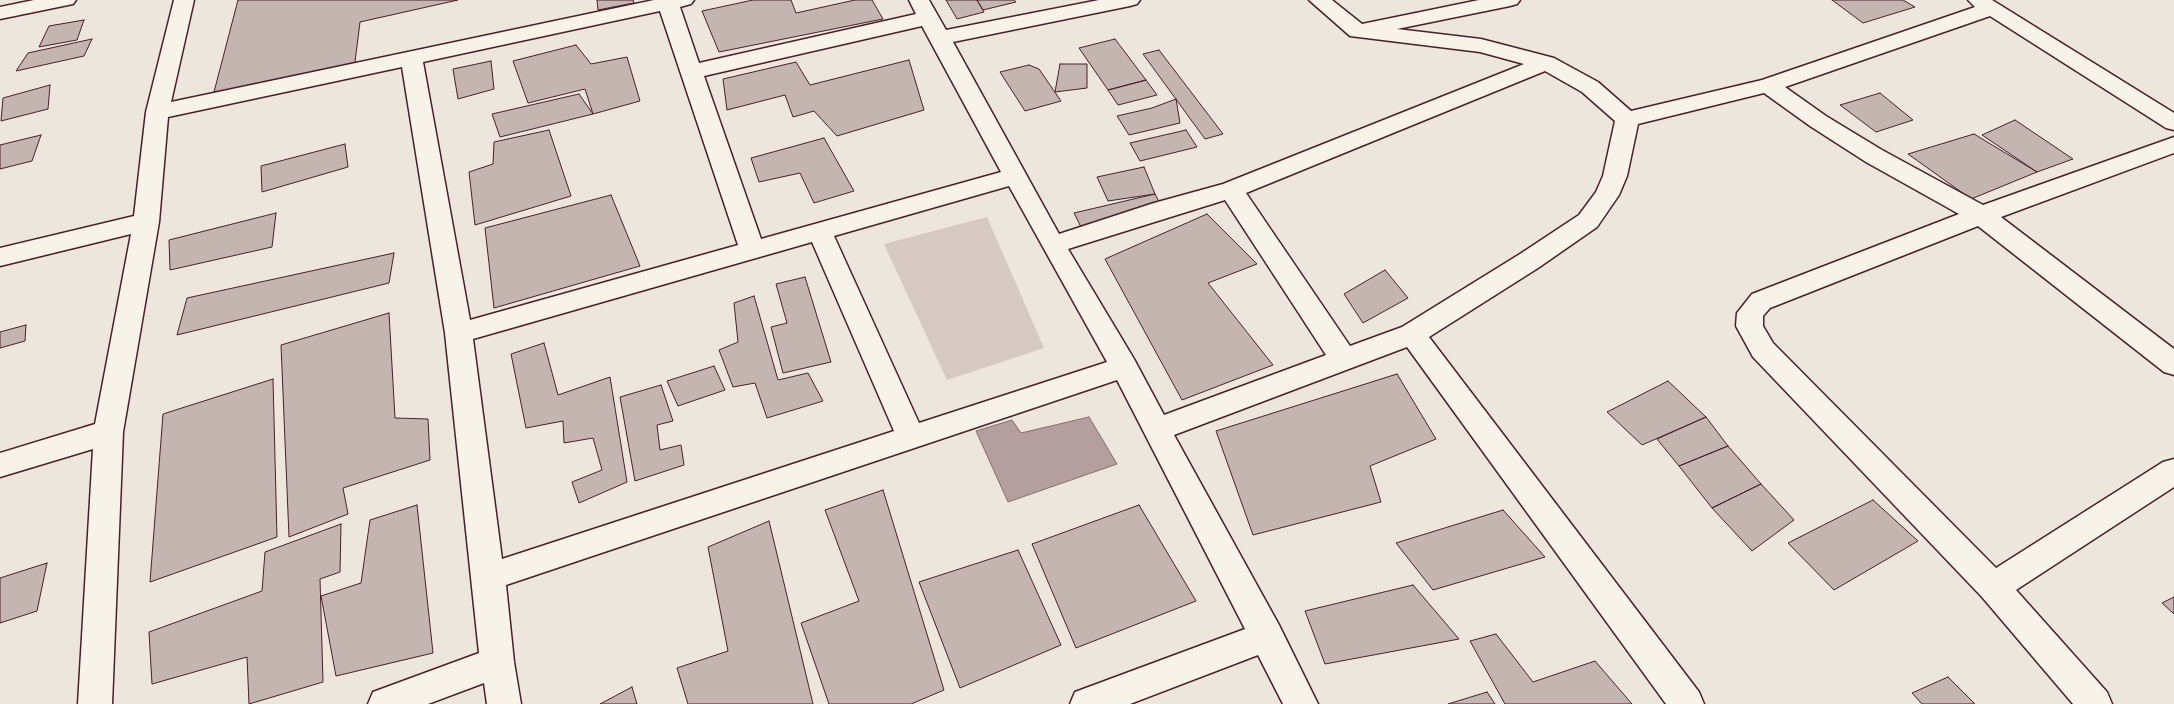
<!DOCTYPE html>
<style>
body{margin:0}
canvas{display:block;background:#ece6dd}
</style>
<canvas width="2174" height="704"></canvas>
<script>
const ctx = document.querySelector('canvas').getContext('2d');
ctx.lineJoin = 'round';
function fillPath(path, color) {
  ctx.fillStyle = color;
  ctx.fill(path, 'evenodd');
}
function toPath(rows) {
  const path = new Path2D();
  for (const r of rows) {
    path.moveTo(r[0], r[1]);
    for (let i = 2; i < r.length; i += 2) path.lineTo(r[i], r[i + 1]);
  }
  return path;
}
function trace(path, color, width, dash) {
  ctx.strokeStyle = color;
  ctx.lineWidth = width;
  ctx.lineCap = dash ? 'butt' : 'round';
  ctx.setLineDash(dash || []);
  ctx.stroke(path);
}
const green = toPath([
 [987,217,1044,348,947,380,884,244]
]);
const water = toPath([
 [1089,417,1117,464,1008,502,976,431,1012,420,1021,433,1089,417]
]);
const building = toPath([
 [238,0,458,0,360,22,354,70,214,92,238,0],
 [597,0,633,0,634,3,598,10,597,0],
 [753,0,791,0,796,13,855,0,872,0,883,19,719,52,702,11,753,0],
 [946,0,977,0,984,12,957,19,946,0],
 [977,0,1014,0,1016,2,983,10,977,0],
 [1832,0,1903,0,1915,7,1863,23,1832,0],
 [84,20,77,40,39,47,49,26,84,20],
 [92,39,84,56,16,71,28,53,92,39],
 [1115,39,1146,80,1108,90,1079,48,1115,39],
 [576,45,591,64,627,57,640,101,593,114,585,89,528,103,513,61,576,45],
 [1159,50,1223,134,1205,139,1143,54,1159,50],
 [909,60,924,110,837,136,814,111,793,117,785,95,727,110,723,79,796,62,810,85,909,60],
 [491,61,494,89,458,99,453,69,491,61],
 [1060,64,1087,64,1087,88,1055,92,1060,64],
 [1029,65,1039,69,1061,101,1025,111,1000,72,1029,65],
 [1146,80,1157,95,1118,105,1108,90,1146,80],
 [50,85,48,109,1,121,3,98,50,85],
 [1880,93,1913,120,1876,132,1840,105,1880,93],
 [579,94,593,114,500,137,492,114,579,94],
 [1176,99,1180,123,1129,135,1117,116,1152,108,1176,99],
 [2015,120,2073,159,2037,172,1982,135,2015,120],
 [549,130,571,196,475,225,469,172,493,164,494,142,549,130],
 [1186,130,1197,147,1140,161,1130,143,1186,130],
 [1974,134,2037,172,1971,199,1908,154,1974,134],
 [41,135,32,161,0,169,0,145,41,135],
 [824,138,854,191,814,203,800,173,759,182,751,158,824,138],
 [345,144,348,167,262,192,261,166,345,144],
 [1144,167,1155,194,1108,201,1097,177,1144,167],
 [1155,194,1163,209,1082,229,1074,213,1155,194],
 [611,195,640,266,494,308,485,228,611,195],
 [276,213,272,247,170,270,169,240,276,213],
 [1207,214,1257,264,1208,283,1273,365,1182,400,1105,259,1207,214],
 [394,253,389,283,177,335,187,298,394,253],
 [1385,270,1408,298,1363,323,1344,294,1385,270],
 [805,277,831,362,783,373,771,327,787,323,776,284,805,277],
 [754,296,778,380,808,373,823,401,767,418,755,383,733,387,719,350,738,342,734,303,754,296],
 [389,313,395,418,428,419,430,460,343,488,348,514,289,537,281,345,389,313],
 [26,325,25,341,0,348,0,332,26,325],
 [544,343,558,395,610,377,627,482,579,503,572,482,602,470,593,438,564,443,563,421,526,428,511,354,544,343],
 [714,366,725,390,678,406,667,381,714,366],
 [1397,374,1436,439,1370,466,1381,502,1253,535,1216,431,1397,374],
 [273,379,277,537,150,582,163,414,273,379],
 [1668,381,1706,417,1642,445,1607,412,1668,381],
 [661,385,673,421,657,425,660,450,681,445,684,465,635,481,620,397,661,385],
 [1706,417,1728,446,1679,466,1657,439,1706,417],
 [1728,446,1761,484,1712,508,1679,466,1728,446],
 [1761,484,1794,520,1752,551,1712,508,1761,484],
 [883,490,944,690,911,704,829,704,801,623,859,601,825,510,883,490],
 [1873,500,1918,541,1834,590,1788,543,1873,500],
 [417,505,433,653,336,676,321,596,361,583,370,520,417,505],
 [1139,505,1196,601,1076,648,1032,544,1139,505],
 [1503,510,1545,557,1433,590,1396,543,1503,510],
 [769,521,813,704,688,704,677,668,728,651,708,547,769,521],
 [341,524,340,572,320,579,323,682,249,704,247,657,152,684,149,632,262,591,265,552,341,524],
 [1018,550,1061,645,960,688,919,582,1018,550],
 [47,563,37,611,0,623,0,578,47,563],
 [1413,585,1459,639,1325,664,1305,611,1413,585],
 [2174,597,2174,614,2162,603,2174,597],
 [1496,634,1533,682,1595,661,1632,704,1505,704,1470,641,1496,634],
 [1948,677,1975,704,1922,704,1912,693,1948,677],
 [632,687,637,704,600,704,632,687],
 [1487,692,1495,704,1448,704,1487,692]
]);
const minor = toPath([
 [34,0,76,0,73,4,0,19,0,7,34,0],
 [174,0,194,0,171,102,654,0,694,0,691,4,680,7,699,63,916,14,909,0,929,0,946,30,1099,0,1140,0,1137,4,1130,6,953,42,1059,234,1154,203,1223,184,1524,64,1480,52,1350,36,1309,0,1332,0,1362,24,1479,0,1520,0,1517,4,1510,6,1397,29,1481,39,1554,58,1598,82,1631,111,1762,80,1975,7,1968,0,1992,0,2174,113,2174,130,2166,128,1990,16,1785,87,1826,116,1882,150,1983,205,2174,137,2174,153,2001,217,2174,349,2174,375,2164,372,1978,226,1770,308,1763,316,1763,326,1773,343,1996,568,2163,462,2174,459,2174,487,2016,590,2107,692,2112,704,2073,704,1982,597,1753,357,1736,326,1737,313,1752,294,1959,214,1866,162,1810,126,1764,93,1638,124,1627,176,1619,195,1597,227,1538,268,1429,337,1699,692,1704,704,1666,704,1407,347,1174,435,1279,625,1318,704,1283,704,1258,655,1130,704,1070,704,1075,692,1245,629,1117,380,506,585,514,662,521,704,487,704,484,683,428,704,368,704,373,692,479,653,445,333,402,67,168,117,159,222,123,432,112,704,78,704,93,449,0,477,0,453,95,424,131,234,0,266,0,248,134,216,146,112,174,0],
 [660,11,738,245,470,320,423,62,660,11],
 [922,26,1001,172,761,239,704,76,922,26],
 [1545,71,1582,92,1615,121,1603,176,1596,192,1579,215,1520,254,1402,327,1350,346,1246,193,1545,71],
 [1009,186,1107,362,919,423,834,236,1009,186],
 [1225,200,1326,355,1164,415,1134,359,1068,249,1225,200],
 [812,242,894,431,502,559,473,339,812,242]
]);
fillPath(green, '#d5c9c2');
fillPath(water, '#b39f9d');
trace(water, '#896c6f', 1);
fillPath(building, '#c4b5b0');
trace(building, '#4a1f2b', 1);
trace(minor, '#4a1f2b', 3);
fillPath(minor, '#f7f3e8');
</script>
